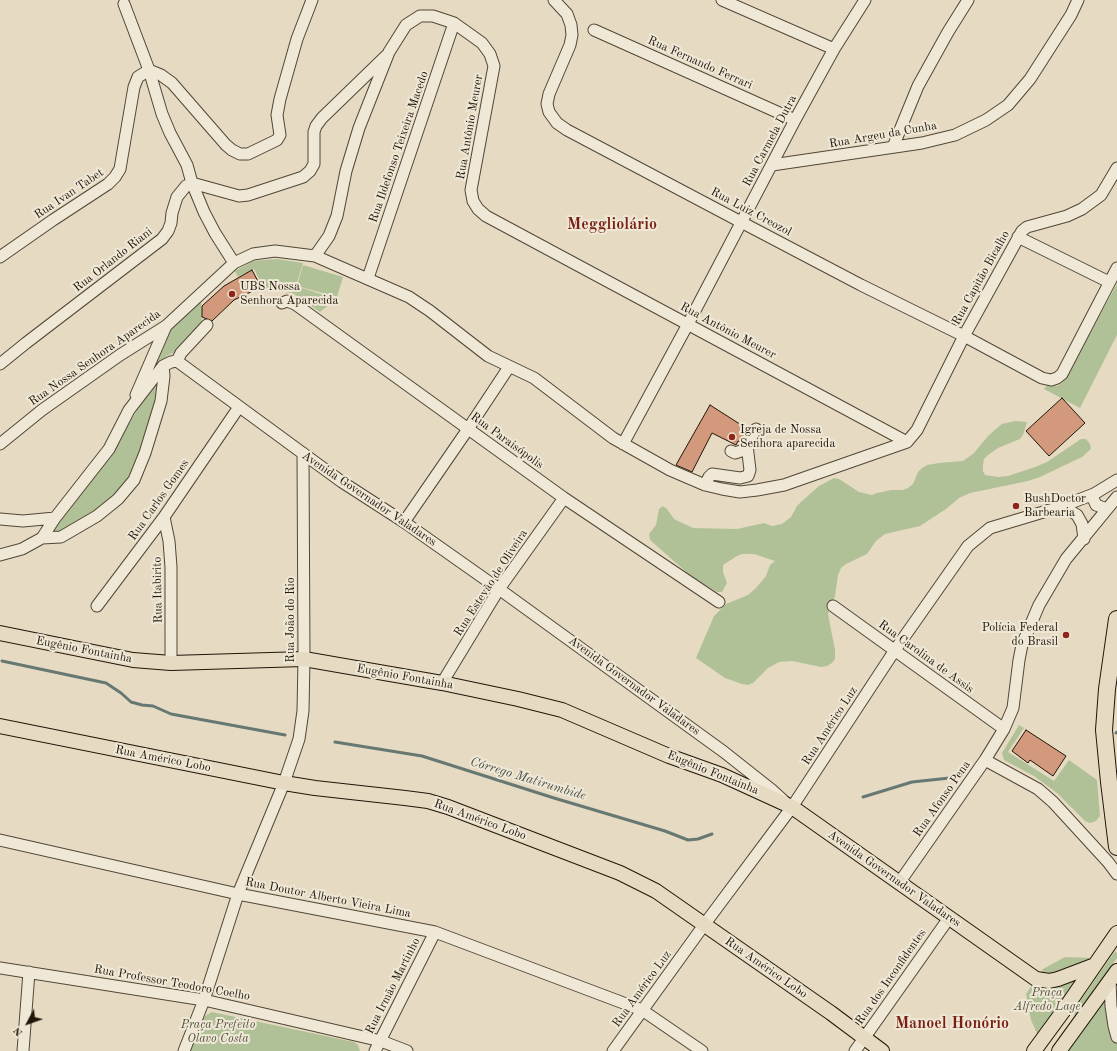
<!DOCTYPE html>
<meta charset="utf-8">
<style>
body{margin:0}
#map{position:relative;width:1117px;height:1051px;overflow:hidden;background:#e6dbc2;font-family:"Old Standard TT",serif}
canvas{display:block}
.north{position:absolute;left:8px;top:1003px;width:40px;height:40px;-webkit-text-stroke:3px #efe8d7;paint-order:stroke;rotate:229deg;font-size:11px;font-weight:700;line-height:16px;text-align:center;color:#201509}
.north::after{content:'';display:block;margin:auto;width:14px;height:18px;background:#201509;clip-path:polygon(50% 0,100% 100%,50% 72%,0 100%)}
</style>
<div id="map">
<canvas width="1117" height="1051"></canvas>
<div class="north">N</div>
</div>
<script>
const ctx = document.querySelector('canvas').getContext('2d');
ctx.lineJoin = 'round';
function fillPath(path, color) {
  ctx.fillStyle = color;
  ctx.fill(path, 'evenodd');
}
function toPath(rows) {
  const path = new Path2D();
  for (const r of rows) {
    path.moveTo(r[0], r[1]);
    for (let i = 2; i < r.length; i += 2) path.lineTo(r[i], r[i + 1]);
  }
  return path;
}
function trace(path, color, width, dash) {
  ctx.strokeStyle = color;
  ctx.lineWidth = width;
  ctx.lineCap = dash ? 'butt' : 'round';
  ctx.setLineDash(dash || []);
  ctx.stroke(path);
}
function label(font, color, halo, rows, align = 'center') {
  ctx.font = font + ' "Old Standard TT",serif';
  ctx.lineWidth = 4;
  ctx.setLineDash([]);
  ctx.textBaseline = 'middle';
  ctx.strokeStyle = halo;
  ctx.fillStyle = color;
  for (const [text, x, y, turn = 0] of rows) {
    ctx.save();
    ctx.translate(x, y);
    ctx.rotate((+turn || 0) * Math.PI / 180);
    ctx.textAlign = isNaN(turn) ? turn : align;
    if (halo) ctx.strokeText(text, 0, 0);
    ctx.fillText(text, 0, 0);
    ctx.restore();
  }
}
const green = toPath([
 [277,259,303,263,296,286,336,299,320,312,294,294,263,287,254,269,238,277,235,271,253,261],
 [303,265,343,277,337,297,297,286],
 [1117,284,1117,335,1080,408,1044,389,1048,384,1057,386,1061,384,1064,380],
 [201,301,202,323,178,351,168,355,154,371,150,369,165,333],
 [159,374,159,401,131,479,117,498,59,535,51,528,112,452],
 [1015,421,1027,422,1023,435,1020,439,998,448,988,455,984,459,983,465,983,471,985,475,998,477,1008,476,1035,467,1047,462,1081,439,1086,439,1090,444,1091,449,1082,457,1040,477,1028,481,970,493,959,498,946,509,920,526,885,534,876,541,867,554,846,564,841,568,838,575,835,596,828,614,835,650,835,659,832,663,827,666,821,667,792,661,779,662,768,668,753,683,748,685,742,684,725,678,696,658,714,616,726,604,748,595,756,588,766,576,770,565,775,561,754,554,742,554,737,556,723,565,723,572,727,583,722,592,717,592,692,577,650,540,649,534,656,525,659,509,663,506,667,509,674,519,693,528,737,529,764,523,772,526,782,524,791,517,797,506,801,502,819,486,834,478,839,479,859,492,872,495,877,493,891,490,903,490,908,488,913,484,918,472,922,468,927,465,939,463,963,461,974,453,988,436,997,428,1002,424],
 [1019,725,1024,728,1008,752,1054,781,1069,760,1097,780,1100,816,1096,821,1090,823,1085,821,1057,793,1034,776,1004,760,1002,753],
 [1115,951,1117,953,1117,958,1083,1006,1079,1018,1072,1013],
 [1065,957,1091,958,1084,968,1037,978,1043,969],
 [1093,966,1038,1036,1031,1020,1026,994,1035,980],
 [1108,984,1117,1039,1117,1051,1063,1051],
 [212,1012,354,1042,358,1045,360,1051,190,1051,202,1020,205,1016]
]);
const stream = toPath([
 [2,661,106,683,121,693,131,702,142,705,153,706,171,714,285,735],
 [1116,733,1117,732],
 [335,742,422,756,554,798,665,831,688,840,698,839,712,834],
 [863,797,912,782,959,777]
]);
const building = toPath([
 [252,270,261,287,234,300,212,321,202,317,202,306,224,286,252,270],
 [1062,398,1085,423,1049,456,1026,431,1062,398],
 [710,405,746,428,745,430,747,431,741,442,738,441,736,445,712,433,692,472,676,465,710,405],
 [1026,730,1066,756,1053,776,1030,760,1028,763,1012,751,1026,730]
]);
const minor = toPath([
 [554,0,567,14,571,25,572,35,570,45,549,94,547,104,549,112,557,123,567,130,741,222,861,285,964,336,1042,378,1051,380,1057,378,1062,374,1117,268],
 [722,0,834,49],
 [124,4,149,70,162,114,170,133,187,165,192,183,204,212,215,233,234,263],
 [594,30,795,120],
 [893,147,918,86,948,32,968,0],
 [772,165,922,143,955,135,986,120,1008,105,1030,79,1071,15,1078,0],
 [1018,237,1109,282],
 [315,256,329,236,337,216,346,171,359,128,389,52,406,25,420,16,433,16,454,23,482,43,490,54,494,66,471,190,473,201,478,209,486,216,907,442],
 [0,257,53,220,108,184,115,177,120,169,122,157,134,87,138,77,149,70,161,75,172,83,226,145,232,150,240,154,248,154,277,140,280,135,277,115,280,99,297,39,312,0],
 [368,278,454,23],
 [282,303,287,301,295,304,564,498,719,602],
 [177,361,342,482,404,522,499,589,724,752,772,790,784,801],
 [177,361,181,353,207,325],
 [0,364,26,343,162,239,168,231,171,223,172,213,177,197,186,186,192,183,239,196,248,195,303,177,310,171,314,164,314,132,316,126,322,118,387,55],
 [136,395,166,326],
 [907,442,917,430,964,336,1022,231,1027,227,1067,216,1082,209,1101,195,1117,168],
 [0,444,42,410,120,355,166,326,234,263,253,254,275,251,315,256,409,297,430,311,488,356,534,378,613,438,670,470,705,485,722,489,740,492,757,490,784,485,907,442],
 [623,444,688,324,795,120,834,49,865,0],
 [731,451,735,453,747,449],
 [705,485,709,477,712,474,740,478,748,476,750,470,747,445,756,429],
 [1094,494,1093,498,1096,505,1107,509],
 [1060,507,1067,509,1077,515,1082,524,1084,539],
 [164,517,169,541,171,567,171,663],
 [0,519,23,521,55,518],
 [404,522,468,429,509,367],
 [42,538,61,537,97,516,118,499,134,480,145,453,161,401,164,376,163,366],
 [0,555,22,549,42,538,55,518,109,449,129,410,163,366,171,362,177,361],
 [97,606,164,517,239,407],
 [833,606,1004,729],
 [442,683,499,589,564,498],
 [985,760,1038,789,1053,802,1108,862,1117,874],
 [0,840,238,894,435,932,642,1010,702,1051],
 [899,883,985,760,1004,729,1013,708,1019,660,1022,645,1039,605,1066,559,1117,497],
 [0,968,204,1000,381,1041,407,1051],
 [1110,981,1111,1006,1114,1026,1117,1037],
 [23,1051,29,972],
 [184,1051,204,1000,238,894,284,783,299,739,303,711,304,659,303,453],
 [375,1051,435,932],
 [613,1051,704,925,792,807,895,650,968,546,990,528,1060,507,1094,494,1117,480],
 [855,1051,949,918]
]);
const major = toPath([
 [0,633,133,660,171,663,304,659,442,683,518,699,562,710,669,756,722,775,792,807,1036,979,1049,981,1058,979,1095,965],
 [0,726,284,783,315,788,405,798,428,801,448,807,620,873,656,891,831,1013,882,1051],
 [1034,1051,1064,1010,1117,933],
 [1059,1051,1117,971]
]);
const highway = toPath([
 [1117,619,1107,689,1104,730,1109,782,1117,847]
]);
const markers = [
 [232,294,4,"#8f2418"],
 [732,437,4,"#8f2418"],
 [1016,506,4,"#8f2418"],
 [1066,635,4,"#8f2418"]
];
const streetNames = [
 ["Rua Fernando Ferrari",700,63,24],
 ["Rua Antônio Meurer",470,127,-80],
 ["Rua Argeu da Cunha",883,135,-10],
 ["Rua Carmela Dutra",770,141,-62],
 ["Rua Ildefonso Teixeira Macedo",399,147,-71],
 ["Rua Ivan Tabet",69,194,-34],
 ["Rua Luiz Creozol",751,212,28],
 ["Rua Orlando Riani",113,260,-38],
 ["Rua Capitão Bicalho",981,278,-61],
 ["Rua Antônio Meurer",728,331,28],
 ["Rua Nossa Senhora Aparecida",95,358,-35],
 ["Rua Paraisópolis",507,441,36],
 ["Avenida Governador Valadares",369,499,34],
 ["Rua Carlos Gomes",159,500,-55],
 ["Rua Estevão de Oliveira",491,583,-57],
 ["Rua Itabirito",158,590,-91],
 ["Rua João do Rio",291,620,-90],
 ["Eugênio Fontainha",84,650,11],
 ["Rua Carolina de Assis",926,657,36],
 ["Eugênio Fontainha",405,677,10],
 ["Avenida Governador Valadares",634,686,36],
 ["Rua Américo Luz",830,726,-57],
 ["Rua Américo Lobo",163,759,11],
 ["Eugênio Fontainha",713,773,22],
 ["Rua Afonso Pena",942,799,-55],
 ["Rua Américo Lobo",480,820,20],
 ["Avenida Governador Valadares",894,879,35],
 ["Rua Doutor Alberto Vieira Lima",328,898,11],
 ["Rua Américo Lobo",766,968,35],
 ["Rua dos Inconfidentes",891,977,-55],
 ["Rua Professor Teodoro Coelho",172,983,10],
 ["Rua Irmão Martinho",393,986,-63],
 ["Rua Américo Luz",642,989,-54]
];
const poiNames = [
 ["UBS Nossa",240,287],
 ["Senhora Aparecida",240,301],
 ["Igreja de Nossa",740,430],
 ["Senhora aparecida",740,444],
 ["BushDoctor",1024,499],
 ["Barbearia",1024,513],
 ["Polícia Federal",1058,628,"right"],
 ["do Brasil",1058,642,"right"]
];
const parkNames = [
 ["Praça",1047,993],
 ["Alfredo Lage",1047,1007],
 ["Praça Prefeito",218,1025],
 ["Olavo Costa",218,1039]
];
const waterNames = [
 ["Córrego Matirumbide",528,779,17]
];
const districtNames = [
 ["Meggliolário",612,225],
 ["Manoel Honório",952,1024]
];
fillPath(green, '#b0c197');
trace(stream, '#677873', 3);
fillPath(building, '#d2997c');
trace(building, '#201509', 1);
trace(minor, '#524637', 13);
trace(major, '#201509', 16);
trace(highway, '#201509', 18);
trace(minor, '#efe8d7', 11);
trace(major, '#e6dbc2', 14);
trace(highway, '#e6dbc2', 16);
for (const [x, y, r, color] of markers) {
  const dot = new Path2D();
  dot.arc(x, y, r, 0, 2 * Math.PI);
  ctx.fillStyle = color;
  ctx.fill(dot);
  trace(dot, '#efe8d7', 1.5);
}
label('12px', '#201509', '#efe8d7', streetNames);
label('12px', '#201509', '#efe8d7', poiNames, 'left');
label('italic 12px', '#52513b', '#efe8d7', parkNames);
label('italic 13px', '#4a4f47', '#efe8d7', waterNames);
label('bold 16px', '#7a1f14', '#efe8d7', districtNames);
</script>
